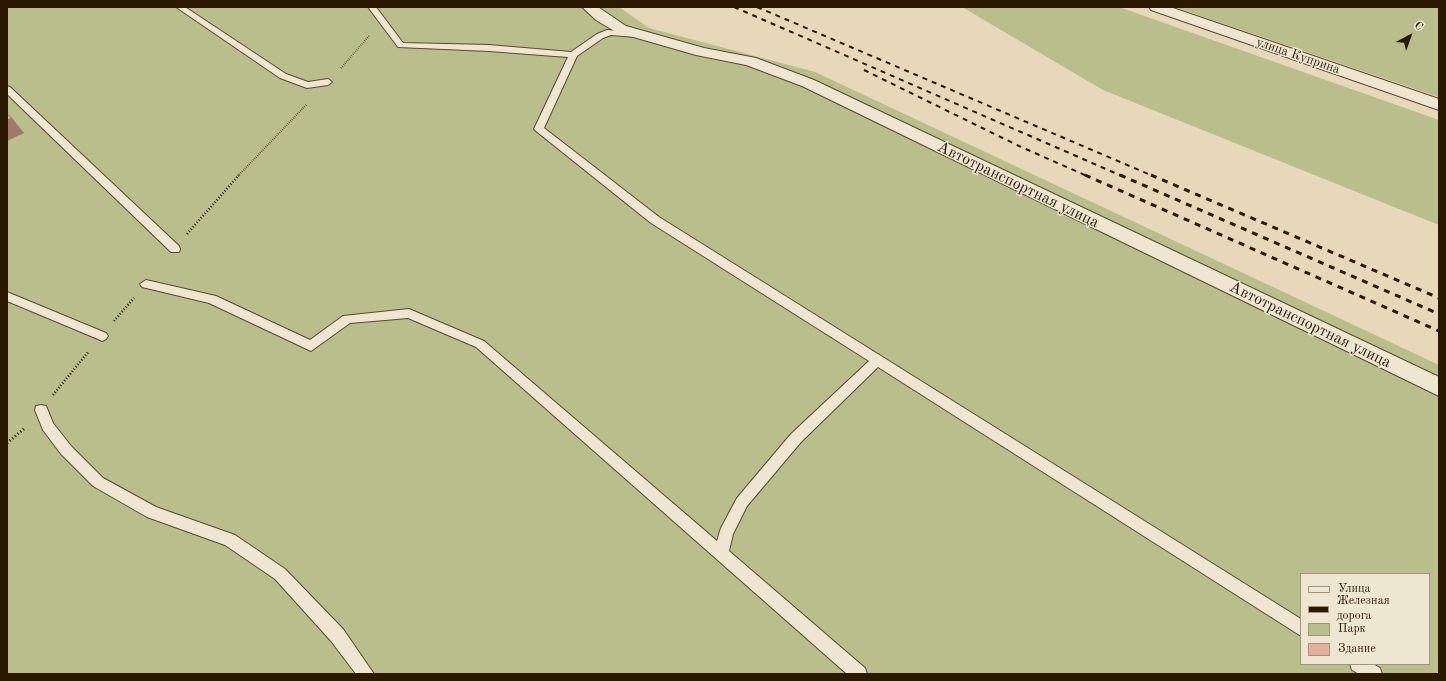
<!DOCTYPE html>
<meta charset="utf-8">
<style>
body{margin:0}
#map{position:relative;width:1446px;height:681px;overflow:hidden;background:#e6d8b9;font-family:"Old Standard TT",serif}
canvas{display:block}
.frame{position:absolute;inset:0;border:8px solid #2b1a01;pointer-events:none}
.legend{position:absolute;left:1300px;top:573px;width:130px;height:92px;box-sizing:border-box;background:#efe6d2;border:1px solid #a1947e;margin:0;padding:5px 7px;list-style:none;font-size:12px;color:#2b1a01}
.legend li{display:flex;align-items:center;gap:8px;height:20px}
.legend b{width:20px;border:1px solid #a1947e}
.north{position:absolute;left:1390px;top:16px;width:40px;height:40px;-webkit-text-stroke:3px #efe6d2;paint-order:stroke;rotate:41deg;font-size:11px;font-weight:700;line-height:16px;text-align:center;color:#2b1a01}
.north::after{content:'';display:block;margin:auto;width:14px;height:18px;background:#2b1a01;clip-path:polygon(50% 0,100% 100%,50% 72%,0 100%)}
</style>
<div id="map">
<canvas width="1446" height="681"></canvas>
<div class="frame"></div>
<ul class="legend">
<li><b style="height:5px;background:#efe6d2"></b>Улица</li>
<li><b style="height:5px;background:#2b1a01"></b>Железная дорога</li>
<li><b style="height:11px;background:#babd8c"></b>Парк</li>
<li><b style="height:11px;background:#e6af9c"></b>Здание</li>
</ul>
<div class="north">С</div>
</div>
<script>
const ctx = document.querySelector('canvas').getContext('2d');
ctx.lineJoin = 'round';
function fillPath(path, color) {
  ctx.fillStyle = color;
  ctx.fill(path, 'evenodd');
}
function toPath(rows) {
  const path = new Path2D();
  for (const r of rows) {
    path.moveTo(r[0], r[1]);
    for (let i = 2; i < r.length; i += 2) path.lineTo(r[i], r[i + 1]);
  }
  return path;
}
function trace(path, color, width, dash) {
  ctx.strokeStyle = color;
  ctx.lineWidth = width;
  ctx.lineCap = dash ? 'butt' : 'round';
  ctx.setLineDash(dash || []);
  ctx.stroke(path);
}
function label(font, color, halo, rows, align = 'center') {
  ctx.font = font + ' "Old Standard TT",serif';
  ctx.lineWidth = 3;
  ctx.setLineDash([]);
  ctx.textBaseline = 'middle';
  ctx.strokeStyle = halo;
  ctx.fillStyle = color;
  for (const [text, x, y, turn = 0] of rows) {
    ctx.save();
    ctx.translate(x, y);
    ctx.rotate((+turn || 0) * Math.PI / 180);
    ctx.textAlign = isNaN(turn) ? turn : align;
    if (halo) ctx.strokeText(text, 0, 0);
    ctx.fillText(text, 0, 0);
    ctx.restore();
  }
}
const green = toPath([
 [7,7,619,7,649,28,815,72,1439,365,1439,674,7,674],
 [1301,574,1429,574,1429,664,1301,664],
 [962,7,1119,7,1439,120,1439,225,1103,90],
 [1174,7,1439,7,1439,97]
]);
const pathFar2 = toPath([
 [341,68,369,36],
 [238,176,307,104]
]);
const pathFar1 = toPath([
 [187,234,239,175],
 [114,321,134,298],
 [53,395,89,351]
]);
const path = toPath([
 [7,443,25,428]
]);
const lane = toPath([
 [176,7,185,7,286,74,308,82,328,79,332,82,328,85,307,88,280,78,176,7],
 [368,7,376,7,403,43,489,45,571,52,597,34,607,30,639,33,640,35,636,37,611,35,603,38,577,56,544,128,659,217,1301,619,1301,636,878,367,801,442,747,506,733,534,729,551,865,668,867,674,847,674,476,347,408,318,350,323,311,351,209,303,142,287,140,284,146,280,216,296,310,340,343,316,409,309,484,341,717,541,721,528,737,498,791,434,869,361,651,223,536,131,534,129,568,57,489,51,398,47,368,7],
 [7,86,10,87,179,246,180,249,179,252,171,252,7,94,7,86],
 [7,292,106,333,108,336,106,339,102,341,98,339,7,301,7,292],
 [41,405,46,406,53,423,71,446,103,478,156,507,235,535,285,569,343,629,374,674,356,674,331,641,275,579,225,545,147,517,93,486,61,454,43,430,35,410,36,406,41,405],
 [1350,664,1373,664,1380,668,1382,674,1359,674,1352,670,1350,664]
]);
const street = toPath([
 [582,7,598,7,626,26,704,48,756,58,814,80,1439,377,1439,396,802,86,746,65,696,55,616,32,596,20,582,7],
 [1149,7,1170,7,1439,99,1439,110,1151,10,1149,7]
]);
const railFar1 = toPath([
 [734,7,1122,176],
 [757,7,1153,176],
 [864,70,1019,146,1087,176]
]);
const rail = toPath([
 [1085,175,1439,331],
 [1120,175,1439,314],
 [1151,175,1439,298]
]);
const shadedWall = toPath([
 [12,118,24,133,7,141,7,120]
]);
const building = toPath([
 [7,114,12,118,7,120,7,114]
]);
const farStreetnames = [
 ["улица Куприна",1298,56,19]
];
const streetNames = [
 ["Автотранспортная улица",1018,185,26],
 ["Автотранспортная улица",1310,325,26]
];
fillPath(green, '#babd8c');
trace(lane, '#5a4a2f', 2);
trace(street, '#5a4a2f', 2);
trace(pathFar2, '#2b1a01', 2, [0.5, 1.5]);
trace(pathFar1, '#2b1a01', 2.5, [1, 2]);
trace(path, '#2b1a01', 3, [1, 2.5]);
fillPath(lane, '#efe6d2');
fillPath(street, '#efe6d2');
trace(railFar1, '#2b1a01', 2, [5, 5]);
trace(rail, '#2b1a01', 3, [6, 6]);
fillPath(shadedWall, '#a17a6d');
fillPath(building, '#e6af9c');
trace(building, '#a17a6d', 1);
label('13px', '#2b1a01', '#efe6d2', farStreetnames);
label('16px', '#2b1a01', '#efe6d2', streetNames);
</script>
